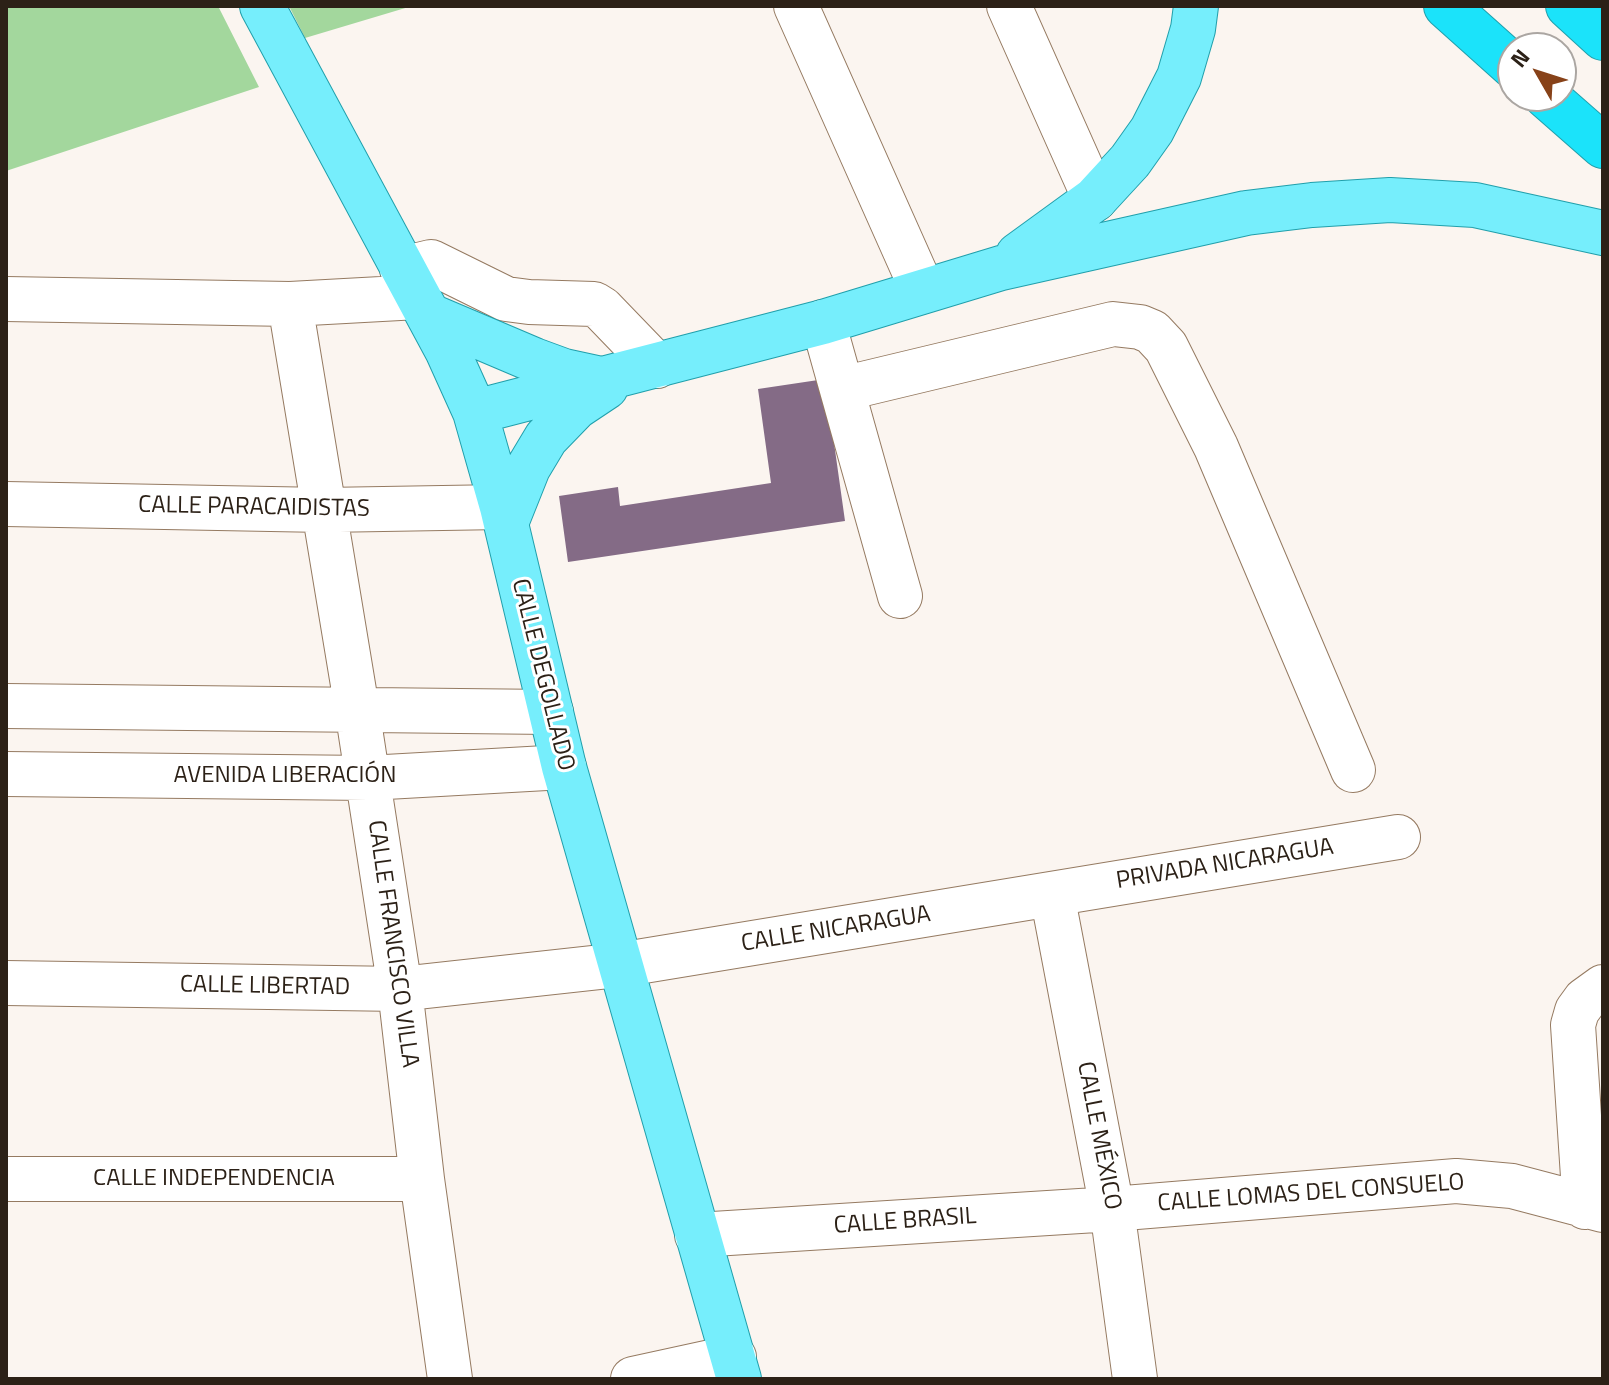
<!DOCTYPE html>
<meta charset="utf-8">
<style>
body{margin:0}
#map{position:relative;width:1609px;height:1385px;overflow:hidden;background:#fbf5f0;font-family:"Titillium Web",sans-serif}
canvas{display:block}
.frame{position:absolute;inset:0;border:8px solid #2c2117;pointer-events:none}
.north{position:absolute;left:1497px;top:32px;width:80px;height:80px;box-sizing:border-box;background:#fff;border:2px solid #aba6a2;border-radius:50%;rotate:309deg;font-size:22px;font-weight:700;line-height:32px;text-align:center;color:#2c2117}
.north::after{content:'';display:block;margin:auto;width:28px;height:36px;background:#874219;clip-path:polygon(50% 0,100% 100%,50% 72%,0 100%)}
</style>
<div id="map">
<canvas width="1609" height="1385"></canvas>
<div class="frame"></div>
<div class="north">N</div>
</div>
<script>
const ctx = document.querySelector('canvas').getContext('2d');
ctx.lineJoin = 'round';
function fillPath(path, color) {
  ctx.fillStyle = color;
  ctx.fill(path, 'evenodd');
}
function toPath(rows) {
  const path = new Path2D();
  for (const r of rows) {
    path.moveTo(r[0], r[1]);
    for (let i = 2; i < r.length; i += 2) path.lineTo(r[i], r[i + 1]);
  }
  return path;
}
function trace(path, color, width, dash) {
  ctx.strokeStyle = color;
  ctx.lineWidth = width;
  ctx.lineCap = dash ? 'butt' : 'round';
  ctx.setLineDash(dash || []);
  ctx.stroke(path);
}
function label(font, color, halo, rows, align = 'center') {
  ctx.font = font + ' "Titillium Web",sans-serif';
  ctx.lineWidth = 6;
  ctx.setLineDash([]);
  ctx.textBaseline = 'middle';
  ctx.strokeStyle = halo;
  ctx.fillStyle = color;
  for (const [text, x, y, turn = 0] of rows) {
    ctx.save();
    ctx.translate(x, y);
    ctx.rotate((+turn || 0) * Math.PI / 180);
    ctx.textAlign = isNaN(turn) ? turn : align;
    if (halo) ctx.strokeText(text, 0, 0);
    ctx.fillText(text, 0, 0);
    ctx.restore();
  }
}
const green = toPath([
 [6,6,218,6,259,87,6,171],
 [289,6,412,6,305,38]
]);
const building = toPath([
 [825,379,845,521,568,562,559,496,618,487,620,506,771,483,758,389]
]);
const minor = toPath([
 [796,6,923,291],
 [1009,6,1095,199],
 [402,269,431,262,506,299,529,302,594,304,602,309,657,366],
 [6,299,290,304,418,297],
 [290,304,357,709,400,989,422,1179,450,1379],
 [823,322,900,596],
 [842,389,1113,324,1140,327,1152,332,1166,347,1216,447,1353,770],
 [6,504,324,510,502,507],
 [6,706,551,712],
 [6,774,368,778,564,767],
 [1052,894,1112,1209,1135,1379],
 [6,983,400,989,619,965,1398,837],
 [6,1179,422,1179],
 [1585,1207,1573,1025,1577,1011,1585,1000,1603,987],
 [697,1235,1112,1209,1456,1181,1512,1186,1603,1210],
 [633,1379,734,1357]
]);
const major = toPath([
 [262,6,447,350,475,412,502,507,564,767,739,1379],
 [1018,255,1095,199,1130,161,1152,130,1179,77,1193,29,1196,6],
 [428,315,534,360,564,371,601,379],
 [475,412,823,322,1001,268,1246,213,1312,205,1390,200,1475,205,1603,233],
 [506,523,528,468,546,438,576,407,606,387]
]);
const highway = toPath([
 [1446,6,1513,66],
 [1568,6,1603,38],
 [1546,96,1603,146]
]);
const streetNames = [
 ["CALLE PARACAIDISTAS",254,508,1],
 ["CALLE DEGOLLADO",542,675,76],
 ["AVENIDA LIBERACIÓN",285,776],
 ["PRIVADA NICARAGUA",1225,865,-9],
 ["CALLE NICARAGUA",836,930,-9],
 ["CALLE FRANCISCO VILLA",392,944,82],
 ["CALLE LIBERTAD",265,987,1],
 ["CALLE MÉXICO",1098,1136,79],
 ["CALLE INDEPENDENCIA",214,1179],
 ["CALLE LOMAS DEL CONSUELO",1311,1194,-4],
 ["CALLE BRASIL",905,1222,-4]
];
fillPath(green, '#a3d79d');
fillPath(building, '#846b86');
trace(minor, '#957a61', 46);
trace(major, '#219fab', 46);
trace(highway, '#219fab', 46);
trace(minor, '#fff', 44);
trace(major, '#76eefc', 44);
trace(highway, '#1be3fa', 44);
label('24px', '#2c2117', '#fff', streetNames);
</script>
